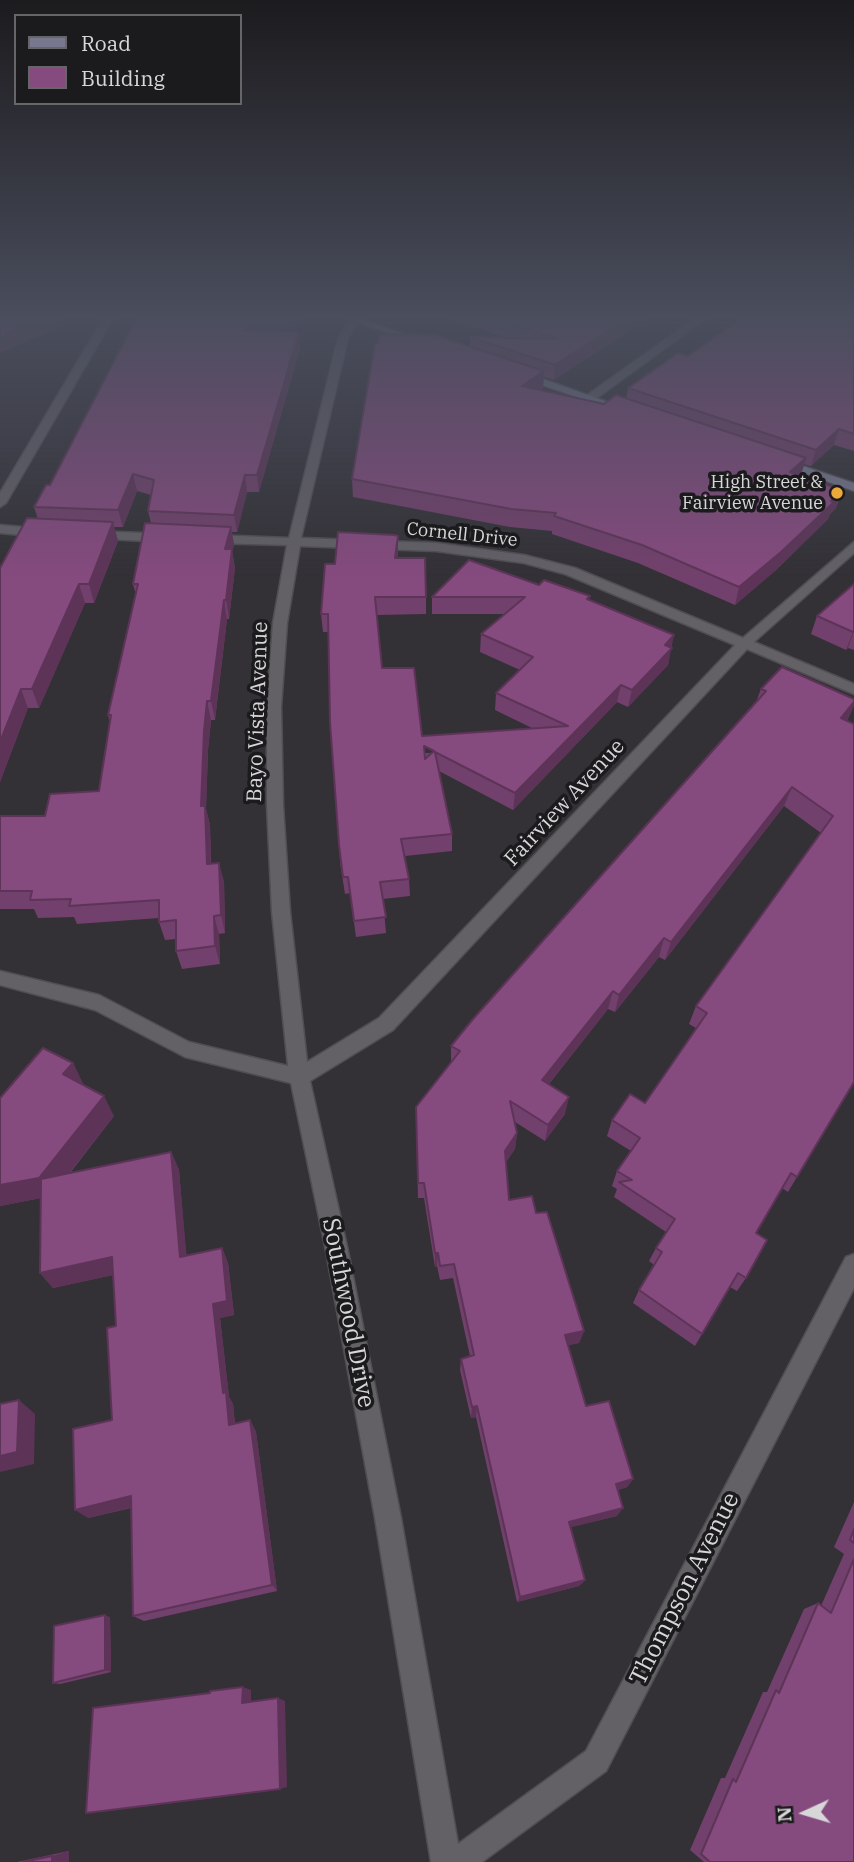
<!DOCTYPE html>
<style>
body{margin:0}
#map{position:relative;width:854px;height:1862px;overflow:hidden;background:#333136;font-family:"IBM Plex Serif",serif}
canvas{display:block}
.legend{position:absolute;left:14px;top:14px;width:228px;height:91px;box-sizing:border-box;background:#1b1a1c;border:2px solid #666568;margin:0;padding:9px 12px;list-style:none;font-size:21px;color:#d7d6d9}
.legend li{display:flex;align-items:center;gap:14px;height:35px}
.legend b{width:35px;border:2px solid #666568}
.north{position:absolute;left:770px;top:1778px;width:70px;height:70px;-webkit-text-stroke:5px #1b1a1c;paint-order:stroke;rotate:266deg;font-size:19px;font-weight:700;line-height:28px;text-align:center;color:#d7d6d9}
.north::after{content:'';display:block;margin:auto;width:24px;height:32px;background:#d7d6d9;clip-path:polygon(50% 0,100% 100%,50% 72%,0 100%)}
</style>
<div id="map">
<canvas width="854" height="1862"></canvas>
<ul class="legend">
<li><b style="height:9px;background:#77778e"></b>Road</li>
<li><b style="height:19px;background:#854a7e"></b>Building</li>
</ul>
<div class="north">N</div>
</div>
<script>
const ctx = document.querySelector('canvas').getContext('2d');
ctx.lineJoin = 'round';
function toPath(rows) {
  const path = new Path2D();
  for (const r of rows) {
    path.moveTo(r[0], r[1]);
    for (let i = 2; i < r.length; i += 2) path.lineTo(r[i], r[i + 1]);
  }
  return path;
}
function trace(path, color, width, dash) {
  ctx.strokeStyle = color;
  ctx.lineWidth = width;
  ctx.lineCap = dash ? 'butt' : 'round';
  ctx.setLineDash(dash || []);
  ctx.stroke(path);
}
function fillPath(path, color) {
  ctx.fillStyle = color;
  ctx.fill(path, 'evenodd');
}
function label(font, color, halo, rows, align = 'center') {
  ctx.font = font + ' "IBM Plex Serif",serif';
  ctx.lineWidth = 7;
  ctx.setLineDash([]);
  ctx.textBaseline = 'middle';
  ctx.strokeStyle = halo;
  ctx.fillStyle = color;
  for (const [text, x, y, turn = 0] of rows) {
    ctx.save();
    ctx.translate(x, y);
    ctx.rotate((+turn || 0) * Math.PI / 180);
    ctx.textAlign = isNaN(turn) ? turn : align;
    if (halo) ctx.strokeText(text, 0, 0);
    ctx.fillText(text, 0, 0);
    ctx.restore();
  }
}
const street = toPath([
 [104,317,114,317,6,503,0,507,0,493,104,317],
 [353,317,362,317,348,338,301,538,436,543,524,555,575,568,743,638,854,542,854,553,754,642,854,684,854,694,747,649,393,1030,310,1081,348,1251,401,1518,458,1844,586,1751,846,1257,854,1254,854,1288,606,1771,482,1862,431,1862,375,1518,326,1251,291,1083,185,1057,95,1010,0,985,0,971,99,995,189,1042,288,1066,272,912,267,805,267,707,273,623,287,545,212,543,206,539,212,535,289,538,338,338,353,317],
 [300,546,436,551,524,563,565,574,735,645,379,1018,307,1062,290,912,283,805,281,707,287,623,300,546],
 [697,317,708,317,594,400,586,400,586,396,697,317],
 [0,525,44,529,50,533,44,537,0,533,0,525],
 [93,531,166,534,172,538,166,542,89,538,87,535,93,531]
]);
const secondary = toPath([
 [342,317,355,317,428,342,420,344,342,317],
 [518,373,526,373,633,411,624,413,518,377,518,373],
 [777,460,785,460,854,483,854,491,777,464,777,460]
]);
const wall = toPath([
 [137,317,307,317,276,332,300,348,259,492,247,492,237,532,232,532,234,545,232,551,235,568,229,619,227,619,215,720,211,720,208,750,206,809,210,825,211,864,224,881,225,933,219,934,220,964,182,969,176,951,176,939,165,940,159,922,159,918,77,924,74,917,38,918,34,909,0,909,0,816,45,816,99,791,110,723,108,715,136,595,133,584,151,523,148,511,151,495,137,491,123,527,114,527,118,541,94,603,85,603,39,708,28,708,0,782,0,568,38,519,34,507,50,485],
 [441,317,650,317,554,380,544,377,543,388,540,390,604,404,626,399,628,388,688,356,854,317,854,451,834,445,811,466,804,464,800,476,842,490,836,508,830,514,828,519,776,570,735,605,638,563,552,534,552,531,510,527,353,497,352,479,470,346,470,337,507,338],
 [398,553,397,558,426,597,426,614,377,615,382,668,422,736,534,729,495,710,496,693,520,670,480,652,481,634,505,614,432,614,432,597,539,585,589,600,671,647,668,665,628,707,617,702,513,810,439,771,452,834,452,851,405,856,409,879,410,896,383,899,386,933,356,937,350,893,345,894,340,862,328,632,323,632,321,614],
 [424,746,434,751,432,753,425,753],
 [854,584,854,650,848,648,846,650,811,634,817,616],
 [761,689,854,699,854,705,847,721,797,1177,788,1192,782,1188,756,1233,746,1278,737,1291,730,1287,695,1346,633,1303,639,1290,654,1265,649,1261,656,1248,666,1232,614,1197,617,1189,612,1186,617,1171,631,1151,607,1136,612,1120,645,1103,696,1028,689,1024,696,1006,821,833,784,806,665,960,659,957,615,1012,608,1009,549,1084,565,1114,545,1141,515,1122,517,1133,515,1149,506,1162,509,1200,536,1213,584,1331,579,1343,568,1345,586,1406,633,1479,627,1487,618,1490,617,1516,570,1527,585,1580,579,1586,517,1602,476,1417,471,1418,460,1370,461,1359,470,1356,453,1278,440,1280,437,1266,435,1267,424,1198,418,1198,416,1107,451,1063,451,1046,756,702],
 [73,1063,83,1084,83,1085,114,1116,70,1173,171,1152,179,1170,186,1255,222,1248,228,1263,234,1315,220,1318,229,1397,233,1404,235,1424,250,1420,256,1432,277,1591,144,1621,133,1616,131,1508,88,1518,112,1420,116,1326,113,1275,53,1288,40,1273,41,1198,0,1206,0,1098],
 [854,1502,854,1862,704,1862,690,1850,721,1778,725,1778,763,1692,767,1692,804,1609,818,1603,821,1606,844,1554,834,1547],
 [110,1617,111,1672,60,1684,53,1683],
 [69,1851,69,1862,17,1862]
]);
const shadedWall = toPath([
 [44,317,63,317,65,325,0,353,0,336],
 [273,317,307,317,246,347,244,331],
 [629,317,650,317,554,380,555,365],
 [299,332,300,348,259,492,257,475],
 [544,371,543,388,521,403,522,386],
 [839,429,834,445,811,466,816,450],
 [806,458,801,476,790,472],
 [133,474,137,491,123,527,118,510],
 [245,475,247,492,237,532,234,515],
 [842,490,836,508,830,514,828,519,776,570,735,605,739,587],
 [113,522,118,541,94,603,89,584],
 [231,527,234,545,232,551,235,568,229,619,226,600,225,549],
 [398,536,398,553,395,575,395,558],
 [79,584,85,603,39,708,32,689],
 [224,600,227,619,215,720,211,701],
 [854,631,848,648,846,650,853,632],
 [674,635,668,665,628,707,632,690,665,645],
 [621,685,617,702,513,810,515,793],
 [21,689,28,708,0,782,0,742],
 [207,701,211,720,208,750,206,809,210,825,211,882,207,864,201,806,204,731],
 [854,702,854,705,848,719,833,738,841,718],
 [792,787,784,806,665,960,671,942],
 [219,863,224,881,225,933,221,915],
 [214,916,219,934,220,964,215,946],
 [664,938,659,957,615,1012,619,995],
 [613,991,608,1009,539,1096,542,1080],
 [73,1063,83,1084,74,1095,63,1074],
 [104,1096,114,1116,51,1196,0,1206,0,1185],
 [569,1097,565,1114,545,1141,548,1125],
 [517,1133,515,1149,503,1166,505,1151],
 [171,1152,179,1170,188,1272,180,1257],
 [222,1248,228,1263,234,1315,220,1318,229,1397,233,1404,236,1436,229,1425,223,1393,213,1304],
 [435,1253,438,1253,437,1266,435,1267],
 [112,1257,122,1273,53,1288,40,1273],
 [584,1331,579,1343,561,1347,565,1335],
 [19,1400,35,1414,34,1464,0,1472,0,1456],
 [477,1406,476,1417,471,1418,472,1407],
 [250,1420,256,1432,277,1591,272,1585],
 [633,1479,627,1487,610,1492,616,1484],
 [131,1496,141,1505,88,1518,75,1510],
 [623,1508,617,1516,564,1529,569,1522],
 [585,1580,579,1586,517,1602,520,1597],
 [105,1615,110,1617,111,1672,105,1670],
 [243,1687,251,1690,251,1706,242,1703],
 [278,1698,285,1701,287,1787,280,1789],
 [69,1851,69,1862,52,1862,52,1856]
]);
const building = toPath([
 [0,317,44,317,0,336,0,317],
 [137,317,273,317,244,331,299,332,257,475,245,475,234,515,148,511,154,480,133,474,118,510,34,507,46,485,50,485,137,317],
 [487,317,629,317,555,365,470,337,558,339,487,317],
 [743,317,854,317,854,434,839,429,816,450,628,388,678,353,688,356,743,317],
 [380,334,435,335,544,371,522,386,604,404,616,395,806,458,790,472,842,490,831,501,834,502,781,552,739,587,642,545,554,516,556,513,511,509,352,479,375,343,378,343,380,334],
 [27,518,113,522,89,584,79,584,32,689,21,689,0,742,0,568,27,518],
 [145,523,231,527,225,549,232,549,226,600,224,600,211,701,207,701,204,731,201,806,205,806,207,864,219,863,221,915,214,916,215,946,176,951,176,920,159,922,159,900,69,906,71,899,30,900,32,891,0,891,0,816,45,816,50,794,99,791,111,715,108,715,138,584,133,584,145,523],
 [338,532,394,535,398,536,395,558,425,558,426,597,375,597,382,668,414,668,422,736,568,726,496,693,533,657,481,634,525,597,432,597,469,560,539,585,544,580,590,596,587,599,674,635,665,645,672,648,632,690,621,685,515,793,435,752,452,834,401,839,409,879,380,882,386,917,354,921,348,877,343,877,339,845,330,722,328,614,321,614,325,564,335,564,338,532],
 [424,746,434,751,425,759,424,746],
 [854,584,854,631,853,632,817,616,854,584],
 [782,667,854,699,854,702,841,718,854,724,854,1082,797,1177,791,1173,756,1233,767,1240,746,1278,738,1273,702,1334,639,1290,662,1252,656,1248,675,1219,619,1182,632,1180,617,1171,640,1138,612,1120,630,1094,645,1103,707,1013,696,1006,833,816,792,787,671,942,664,938,619,995,613,991,542,1080,569,1097,548,1125,510,1101,517,1133,505,1151,509,1200,532,1196,536,1213,547,1212,584,1331,565,1335,586,1406,609,1401,633,1479,616,1484,623,1508,569,1522,585,1580,520,1597,477,1406,472,1407,461,1359,474,1355,454,1264,440,1266,438,1253,435,1253,424,1183,418,1183,416,1107,460,1051,451,1046,473,1019,766,691,761,689,782,667],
 [43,1048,73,1063,63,1074,104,1096,39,1178,0,1185,0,1098,43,1048],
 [171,1152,180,1257,222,1248,227,1301,213,1304,223,1393,226,1392,229,1425,250,1420,272,1585,133,1616,131,1496,75,1510,73,1429,112,1420,107,1328,116,1326,112,1257,40,1273,41,1179,171,1152],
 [19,1400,17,1452,0,1456,0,1404,19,1400],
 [854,1529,854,1543,850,1540,854,1529],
 [854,1559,854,1862,710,1862,701,1854,733,1779,736,1782,776,1690,779,1693,818,1603,831,1613,854,1559],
 [105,1615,105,1670,53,1683,54,1626,105,1615],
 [243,1687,242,1703,278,1698,280,1789,86,1813,93,1708,210,1693,210,1691,243,1687],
 [52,1856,52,1862,23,1862,52,1856]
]);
const markers = [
 [837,493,7,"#eca93a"]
];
const farPoinames = [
 ["High Street &",823,483],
 ["Fairview Avenue",823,504]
];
const farStreetnames = [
 ["Cornell Drive",462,535,6]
];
const streetNames = [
 ["Bayo Vista Avenue",258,712,-88],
 ["Fairview Avenue",565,803,-47]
];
const nearStreetnames = [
 ["Southwood Drive",348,1313,79],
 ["Thompson Avenue",685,1589,-63]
];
trace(street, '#504e52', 3);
trace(secondary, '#504e52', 3);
fillPath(street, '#636066');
fillPath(secondary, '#77778e');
fillPath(wall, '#72406c');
fillPath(shadedWall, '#5d3458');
fillPath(building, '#854a7e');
trace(building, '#5d3458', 2);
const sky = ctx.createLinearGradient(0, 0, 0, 577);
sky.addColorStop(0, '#1c1b1e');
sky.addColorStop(0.55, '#4a4e5d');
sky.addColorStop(1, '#4a4e5d00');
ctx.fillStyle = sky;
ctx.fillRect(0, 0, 854, 577);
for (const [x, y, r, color] of markers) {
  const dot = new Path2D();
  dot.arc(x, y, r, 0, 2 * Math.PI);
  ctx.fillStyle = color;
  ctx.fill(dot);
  trace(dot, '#1b1a1c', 2.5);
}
label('18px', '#d7d6d9', '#1b1a1c', farPoinames, 'right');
label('18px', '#d7d6d9', '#1b1a1c', farStreetnames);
label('21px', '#d7d6d9', '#1b1a1c', streetNames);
label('24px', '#d7d6d9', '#1b1a1c', nearStreetnames);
</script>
